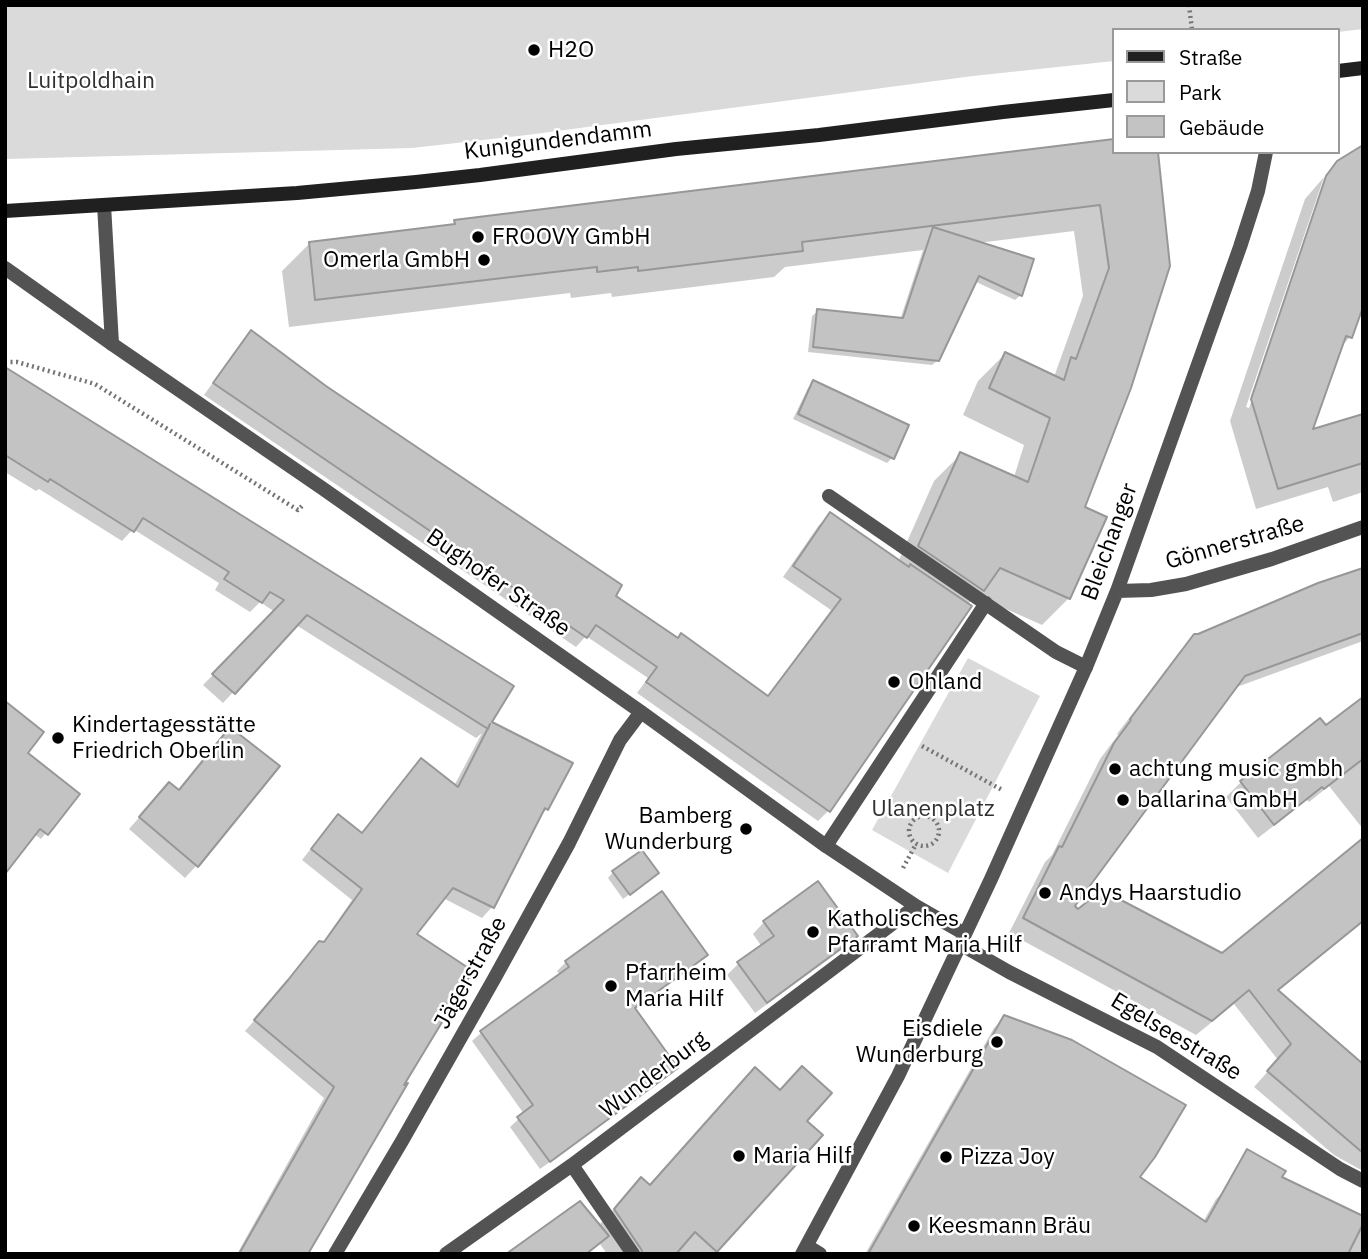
<!DOCTYPE html>
<meta charset="utf-8">
<style>
body{margin:0}
#map{position:relative;width:1368px;height:1259px;overflow:hidden;background:#fff;font-family:"IBM Plex Sans",sans-serif}
canvas{display:block}
.frame{position:absolute;inset:0;border:7px solid #000;pointer-events:none}
.legend{position:absolute;left:1112px;top:28px;width:228px;height:126px;box-sizing:border-box;background:#fff;border:2px solid #999;margin:0;padding:9px 12px;list-style:none;font-size:21px;color:#000}
.legend li{display:flex;align-items:center;gap:14px;height:35px}
.legend b{width:35px;border:2px solid #999}
</style>
<div id="map">
<canvas width="1368" height="1259"></canvas>
<div class="frame"></div>
<ul class="legend">
<li><b style="height:9px;background:#202020"></b>Straße</li>
<li><b style="height:19px;background:#dadada"></b>Park</li>
<li><b style="height:19px;background:#c3c3c3"></b>Gebäude</li>
</ul>
</div>
<script>
const context = document.querySelector('canvas').getContext('2d');
context.lineJoin = 'round';
function fill(path, color) { context.fillStyle = color; context.fill(path, 'evenodd'); }
const poly = rows => new Path2D(rows.map(r => 'M' + r).join(''));
function stroke(path, color, width, dash) { context.strokeStyle = color; context.lineWidth = width; context.lineCap = dash ? 'butt' : 'round'; context.setLineDash(dash || []); context.stroke(path); }
function drawText(font, color, halo, rows, align = 'center') {
  context.font = font + ' "IBM Plex Sans",sans-serif'; context.lineWidth = 5; context.setLineDash([]); context.textBaseline = 'middle'; context.strokeStyle = halo; context.fillStyle = color; for (const [text, x, y, turn = 0] of rows) {
    context.save(); context.translate(x, y); context.rotate((+turn || 0) * Math.PI / 180); context.textAlign = isNaN(turn) ? turn : align; if (halo) context.strokeText(text, 0, 0); context.fillText(text, 0, 0); context.restore();
  }
}
fill(poly([
 [5,5,1363,5,1363,29,1338,32,1338,30,1114,30,1114,61,973,76,527,135,412,148,5,159],
 [968,658,1040,696,948,873,872,830]
]), '#dadada');
fill(poly([
 [1114,141,1114,152,1156,152,1083,508,1069,598,1042,625,977,596,967,605,828,811,818,821,637,693,648,678,586,636,576,647,204,395,241,343,252,332,613,596,767,697,831,610,783,577,819,525,830,515,898,562,934,481,961,454,1014,477,1024,445,963,415,978,381,1005,354,1054,377,1083,296,1074,231,978,243,1021,295,1015,300,974,281,938,360,932,365,808,352,812,316,818,311,900,320,923,250,785,267,774,277,612,297,611,293,571,298,570,293,289,327,282,271,309,244,450,227,455,222],
 [1339,162,1350,337,1340,348,1310,432,1363,416,1363,492,1333,502,1328,487,1256,509,1230,421,1305,199,1324,177,1246,407,1249,408,1328,175,1325,175],
 [5,376,489,723,547,809,538,818,492,907,482,918,443,898,415,934,398,1092,306,1254,237,1254,324,1098,245,1031,322,944,352,900,302,860,328,827,361,834,411,771,454,786,482,733,476,738,296,625,223,703,203,685,275,612,260,602,250,612,215,590,219,583,133,529,122,541,39,489,36,491,5,472],
 [814,382,892,458,887,463,793,419,808,388],
 [1363,570,1363,641,1234,688,1073,906,1078,911,1222,955,1363,840,1363,922,1277,992,1363,1066,1363,1171,1334,1155,1254,1087,1278,1060,1234,1004,1196,1035,1009,933,1045,862,1052,855,1100,759,1118,735,1117,734,1180,651,1195,636],
 [1363,699,1363,829,1329,786,1309,802,1307,800,1258,838,1226,797,1241,782,1320,720,1326,728],
 [230,729,277,767,196,866,185,878,129,829,158,796,177,792,218,741],
 [26,754,77,794,41,839,34,834],
 [613,872,652,878,623,899,608,878],
 [662,893,706,955,697,963,633,1009,676,1068,667,1077,540,1169,510,1127,524,1114,472,1041,481,1033,560,975,557,971,566,962],
 [764,922,855,936,844,948,755,1013,727,975,739,963,762,947,753,934],
 [1005,1017,1138,1178,1203,1222,1216,1199,1227,1188,1363,1225,1363,1254,865,1254,994,1028],
 [802,1068,805,1121,820,1135,714,1254,607,1254,600,1244,588,1254,509,1254,598,1226,641,1180,648,1186,732,1092,755,1070,779,1091]
]), '#0003');
const building = poly([
 [1114,139,1114,152,1158,152,1170,266,1131,388,1085,507,1107,517,1070,599,1000,568,984,591,918,546,960,452,1028,482,1050,418,989,388,1005,352,1064,380,1071,357,1076,359,1109,268,1100,205,802,242,803,251,638,271,638,267,597,272,597,267,315,300,309,242,455,224,454,220,1114,139],
 [1363,145,1363,307,1352,338,1346,336,1313,429,1363,414,1363,463,1278,489,1251,399,1326,176,1337,161,1363,145],
 [933,227,1034,259,1022,296,979,276,939,361,813,347,817,309,903,318,933,227],
 [251,330,326,386,622,585,616,596,678,638,681,633,768,696,841,599,793,566,830,512,909,567,910,564,972,606,830,812,646,682,657,667,596,625,587,638,213,383,251,330],
 [5,367,514,686,492,722,573,763,548,810,545,808,494,908,453,888,417,934,473,971,404,1085,408,1083,308,1254,239,1254,334,1087,254,1020,288,980,319,941,324,942,362,889,311,849,338,814,362,833,421,758,458,787,490,724,488,729,307,615,235,694,212,674,284,600,270,592,262,603,224,579,229,572,143,518,134,532,50,479,48,482,5,455,5,367],
 [813,380,909,425,894,459,798,414,813,380],
 [1363,568,1363,633,1245,676,1075,906,1078,909,1102,890,1222,953,1363,838,1363,921,1278,990,1363,1064,1363,1153,1267,1071,1291,1044,1249,990,1212,1021,1023,918,1059,846,1062,847,1114,743,1131,720,1130,719,1194,634,1198,634,1318,583,1363,568],
 [1363,697,1363,759,1324,789,1322,787,1274,825,1240,781,1320,718,1326,725,1363,697],
 [5,701,44,732,28,753,80,794,48,835,40,829,5,874,5,701],
 [230,727,280,766,198,867,139,817,169,782,179,790,230,727],
 [642,850,659,873,630,895,612,871,642,850],
 [818,881,858,936,767,1003,737,962,774,936,763,921,818,881],
 [662,891,708,955,635,1008,678,1068,550,1162,517,1117,533,1105,480,1031,569,967,565,961,662,891],
 [1004,1015,1072,1040,1186,1105,1155,1157,1140,1177,1206,1222,1247,1149,1286,1171,1282,1177,1363,1216,1363,1224,1348,1254,868,1254,1004,1015],
 [802,1066,832,1093,807,1121,823,1135,717,1252,695,1232,676,1254,643,1254,641,1249,614,1209,641,1177,650,1185,755,1067,780,1090,802,1066],
 [580,1201,609,1236,586,1254,506,1254,580,1201]
]);
fill(building, '#c3c3c3');
stroke(building, '#979797', 2);
stroke(poly([
 [1189,5,1192,30],
 [5,362,17,362,95,384,298,510,303,505],
 [922,746,1004,791],
 '909 831a15 15 0 1 1 30 0a15 15 0 1 1-30 0Z',
 [903,868,916,844]
]), '#757575', 4.5, [2, 3.5]);
stroke(poly([
 [104,205,112,344],
 [829,496,1056,652,1086,667],
 [826,846,986,603],
 [807,1246,820,1254]
]), '#535353', 14);
stroke(poly([
 [5,268,112,344,322,488,641,712,826,846,916,906,965,934],
 [1117,591,1151,590,1186,584,1272,559,1363,527],
 [960,944,1009,972,1157,1047,1340,1169,1363,1181],
 [572,1165,633,1254],
 [335,1254,402,1141,494,979,569,843,620,740,641,712],
 [446,1254,572,1165,916,906],
 [802,1254,898,1076,991,879,1086,667,1117,591,1240,247,1258,191,1266,152]
]), '#535353', 14);
stroke(poly([
 [1338,71,1363,68],
 [5,211,297,193,416,182,480,175,676,149,819,135,1003,112,1114,100]
]), '#202020', 14);
for (const [x, y, r, color] of [
 [534,50,7,"#000"],
 [478,237,7,"#000"],
 [484,260,7,"#000"],
 [894,682,7,"#000"],
 [58,738,7,"#000"],
 [1115,769,7,"#000"],
 [1123,800,7,"#000"],
 [746,829,7,"#000"],
 [1045,893,7,"#000"],
 [813,932,7,"#000"],
 [611,986,7,"#000"],
 [997,1042,7,"#000"],
 [739,1156,7,"#000"],
 [946,1157,7,"#000"],
 [914,1226,7,"#000"]
]) { const dot = new Path2D(); dot.arc(x, y, r, 0, 2 * Math.PI); context.fillStyle = color; context.fill(dot); stroke(dot, '#fff', 2.5); }
drawText('23px', '#000', '#fff', [
 ["H2O",548,50],
 ["FROOVY GmbH",492,237],
 ["Omerla GmbH",470,260,"right"],
 ["Ohland",908,682],
 ["Kindertagesstätte",72,725],
 ["Friedrich Oberlin",72,751],
 ["achtung music gmbh",1129,769],
 ["ballarina GmbH",1137,800],
 ["Bamberg",732,816,"right"],
 ["Wunderburg",732,842,"right"],
 ["Andys Haarstudio",1059,893],
 ["Katholisches",827,919],
 ["Pfarramt Maria Hilf",827,945],
 ["Pfarrheim",625,973],
 ["Maria Hilf",625,999],
 ["Eisdiele",983,1029,"right"],
 ["Wunderburg",983,1055,"right"],
 ["Maria Hilf",753,1156],
 ["Pizza Joy",960,1157],
 ["Keesmann Bräu",928,1226]
], 'left');
drawText('23px', '#313131', '#fff', [
 ["Luitpoldhain",91,81],
 ["Ulanenplatz",933,809]
]);
drawText('23px', '#000', '#fff', [
 ["Kunigundendamm",558,141,-7],
 ["Bleichanger",1110,542,-70],
 ["Gönnerstraße",1235,543,-16],
 ["Bughofer Straße",498,583,35],
 ["Jägerstraße",471,973,-61],
 ["Egelseestraße",1176,1037,31],
 ["Wunderburg",654,1075,-37]
]);
</script>
